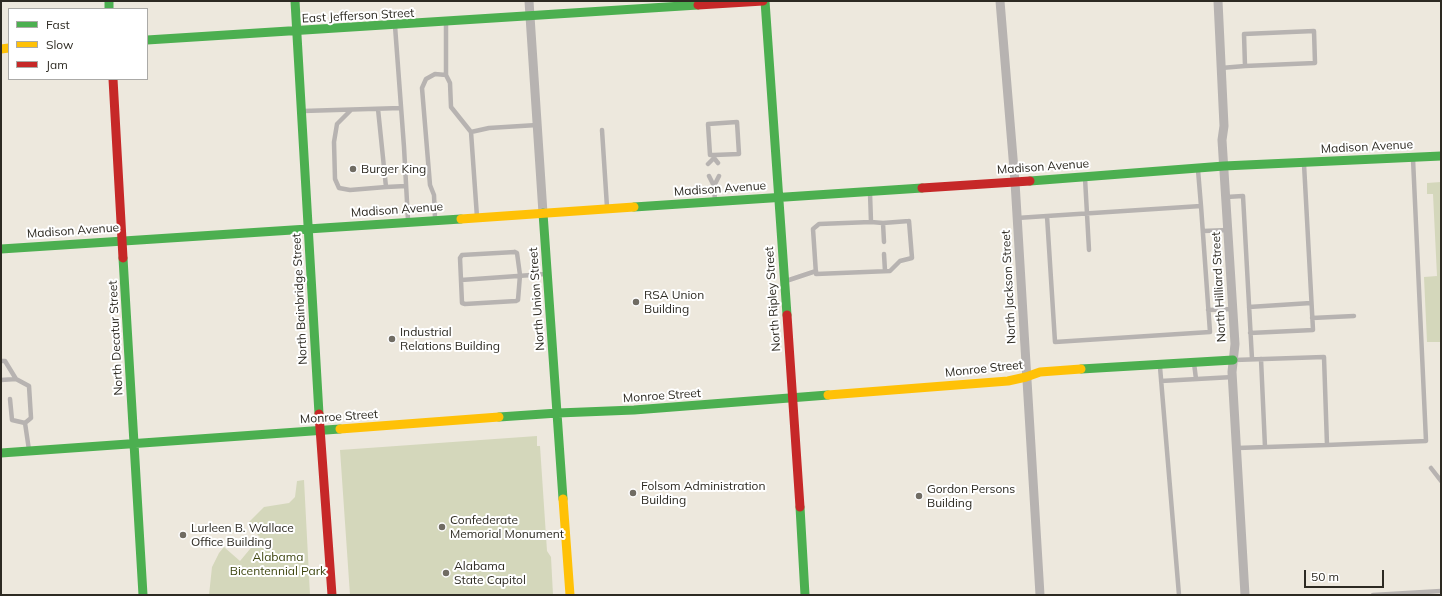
<!DOCTYPE html>
<style>
body{margin:0}
#map{position:relative;width:1442px;height:596px;overflow:hidden;background:#ede8dd;font-family:Mulish,sans-serif}
canvas{display:block}
.frame{position:absolute;inset:0;border:2px solid #2d2a22;pointer-events:none}
.legend{position:absolute;left:8px;top:8px;width:140px;height:72px;box-sizing:border-box;background:#fff;border:1px solid #abaaa7;margin:0;padding:5px 7px;list-style:none;font-size:12px;color:#2d2a22}
.legend li{display:flex;align-items:center;gap:8px;height:20px}
.legend b{width:20px;border:1px solid #abaaa7}
.scale{position:absolute;left:1304px;top:570px;width:80px;height:18px;box-sizing:border-box;border:2px solid #2d2a22;border-top:0;padding-left:5px;font-size:12px;line-height:14px;white-space:nowrap;color:#2d2a22;-webkit-text-stroke:3px #fff;paint-order:stroke}
</style>
<div id="map">
<canvas width="1442" height="596"></canvas>
<div class="frame"></div>
<ul class="legend">
<li><b style="height:5px;background:#4caf50"></b>Fast</li>
<li><b style="height:5px;background:#ffc107"></b>Slow</li>
<li><b style="height:5px;background:#c62828"></b>Jam</li>
</ul>
<div class="scale">50 m</div>
</div>
<script>
const context = document.querySelector('canvas').getContext('2d');
context.lineJoin = 'round';
function fill(path, color) { context.fillStyle = color; context.fill(path, 'evenodd'); }
const poly = rows => new Path2D(rows.map(r => 'M' + r).join(''));
function stroke(path, color, width, dash) { context.strokeStyle = color; context.lineWidth = width; context.lineCap = dash ? 'butt' : 'round'; context.setLineDash(dash || []); context.stroke(path); }
function drawText(font, color, halo, rows, align = 'center') {
  context.font = font + ' Mulish,sans-serif'; context.lineWidth = 4; context.setLineDash([]); context.textBaseline = 'middle'; context.strokeStyle = halo; context.fillStyle = color; for (const [text, x, y, turn = 0] of rows) {
    context.save(); context.translate(x, y); context.rotate((+turn || 0) * Math.PI / 180); context.textAlign = isNaN(turn) ? turn : align; if (halo) context.strokeText(text, 0, 0); context.fillText(text, 0, 0); context.restore();
  }
}
fill(poly([
 [1441,182,1441,342,1427,342,1424,277,1437,276,1433,194,1427,194,1427,183],
 [537,436,537,446,540,446,547,551,551,557,553,595,350,595,340,450],
 [304,480,310,595,209,595,212,567,219,553,224,547,240,561,260,537,247,524,264,507,289,503,295,497,297,481]
]), '#d4d7bb');
stroke(poly([
 [446,24,446,75],
 [395,26,404,147,408,220],
 [1221,68,1245,66,1244,34,1314,31,1315,63,1245,66],
 [378,109,386,187,406,186],
 [351,110,337,124,334,142,335,179,339,188,350,190,386,187],
 [303,111,401,108],
 [602,130,607,207],
 [471,132,489,128,537,125],
 [714,158,718,163],
 [708,164,714,158,714,155,739,154,737,122,708,124,710,155,714,155],
 [1198,170,1201,206,1210,332,1055,342,1047,216,1201,206],
 [709,176,714,186,715,201],
 [1085,178,1089,250],
 [714,186,719,176],
 [870,193,871,222],
 [1226,197,1243,196,1252,359],
 [435,218,434,195,430,185,422,88,426,79,435,74,446,75,450,83,451,107,471,132,477,217],
 [1017,218,1047,216],
 [909,221,912,258,900,261,890,271,816,274,813,229,819,224,871,222,883,223,909,221],
 [883,223,884,242],
 [1203,231,1228,230],
 [515,252,517,253,520,275,518,300,516,301,465,304,462,303,460,258,462,255,515,252],
 [884,254,885,271],
 [461,280,546,274],
 [786,281,816,271],
 [1249,307,1311,303],
 [1208,310,1233,309],
 [1312,318,1354,316],
 [1250,333,1313,330,1304,164],
 [1261,359,1265,447],
 [1234,360,1324,357,1327,445,1237,448],
 [1,361,5,361,16,379],
 [1194,363,1196,379],
 [1160,367,1179,595],
 [1,380,16,379,29,386,31,418,25,423],
 [1161,381,1233,377],
 [10,399,12,420,25,423],
 [25,423,29,450],
 [1327,445,1426,441,1413,159],
 [1431,468,1441,481],
 [1373,595,1441,591]
]), '#b7b3b1', 4.5);
stroke(poly([
 [529,1,543,213],
 [1000,1,1015,182,1040,595],
 [1218,1,1224,126,1222,140,1235,344,1232,372,1245,595]
]), '#b7b3b1', 9);
stroke(poly([
 [109,1,109,9],
 [295,1,319,414],
 [765,1,787,315],
 [147,40,698,5],
 [1030,181,1224,166,1441,156],
 [634,207,922,188],
 [543,213,563,499],
 [1,249,461,219],
 [123,258,143,595],
 [1081,369,1233,360],
 [499,417,558,413,634,410,828,395],
 [1,453,340,429],
 [800,507,805,595]
]), '#4caf50', 9);
stroke(poly([
 [1,49,9,48],
 [461,219,634,207],
 [828,395,1008,381,1026,377,1040,372,1081,369],
 [340,429,499,417],
 [563,499,570,595]
]), '#ffc107', 9);
stroke(poly([
 [698,5,763,1],
 [113,79,123,258],
 [922,188,1030,181],
 [787,315,800,507],
 [319,414,332,595]
]), '#c62828', 9);
for (const [x, y, r, color] of [
 [353,169,4,"#706c63"],
 [636,302,4,"#706c63"],
 [392,339,4,"#706c63"],
 [633,493,4,"#706c63"],
 [919,496,4,"#706c63"],
 [442,527,4,"#706c63"],
 [183,535,4,"#706c63"],
 [446,573,4,"#706c63"]
]) { const dot = new Path2D(); dot.arc(x, y, r, 0, 2 * Math.PI); context.fillStyle = color; context.fill(dot); stroke(dot, '#fff', 1.5); }
drawText('12px', '#2d2a22', '#fff', [
 ["East Jefferson Street",358,16,-3],
 ["Madison Avenue",1367,147,-3],
 ["Madison Avenue",1043,167,-4],
 ["Madison Avenue",720,189,-4],
 ["Madison Avenue",397,210,-4],
 ["Madison Avenue",73,231,-4],
 ["North Jackson Street",1009,287,-93],
 ["North Hilliard Street",1219,287,-93],
 ["North Bainbridge Street",300,299,-93],
 ["North Union Street",537,299,-94],
 ["North Ripley Street",773,299,-94],
 ["North Decatur Street",116,338,-93],
 ["Monroe Street",984,369,-6],
 ["Monroe Street",662,396,-4],
 ["Monroe Street",339,417,-4]
]);
drawText('12px', '#2d2a22', '#fff', [
 ["Burger King",361,169],
 ["RSA Union",644,295],
 ["Building",644,309],
 ["Industrial",400,332],
 ["Relations Building",400,346],
 ["Folsom Administration",641,486],
 ["Building",641,500],
 ["Gordon Persons",927,489],
 ["Building",927,503],
 ["Confederate",450,520],
 ["Memorial Monument",450,534],
 ["Lurleen B. Wallace",191,528],
 ["Office Building",191,542],
 ["Alabama",454,566],
 ["State Capitol",454,580]
], 'left');
drawText('12px', '#3d450f', '#fff', [
 ["Alabama",278,557],
 ["Bicentennial Park",278,571]
]);
</script>
